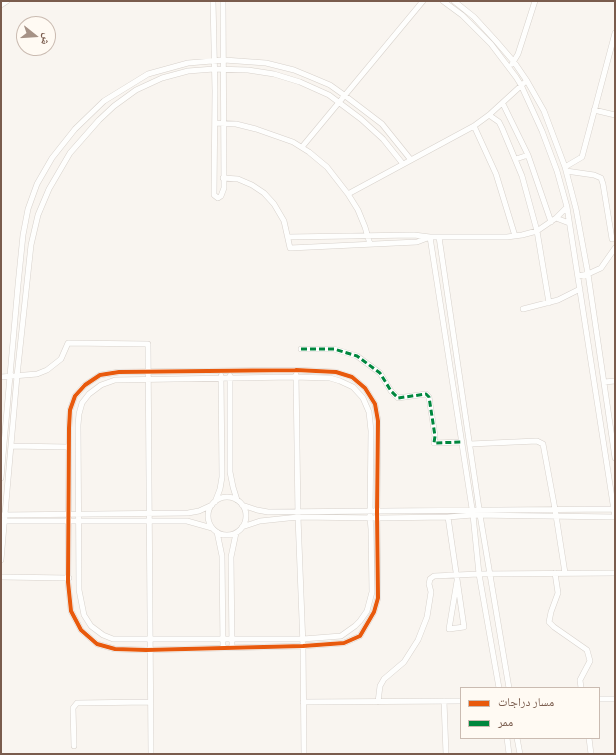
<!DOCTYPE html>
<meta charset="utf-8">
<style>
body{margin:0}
#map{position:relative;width:616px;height:755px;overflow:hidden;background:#f9f5f0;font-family:"Exo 2","Noto Naskh Arabic",sans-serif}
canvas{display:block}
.frame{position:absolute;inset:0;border:2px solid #7a5c4d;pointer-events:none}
.legend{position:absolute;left:460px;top:687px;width:140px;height:52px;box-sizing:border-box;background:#fffaf3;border:1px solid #cabbb1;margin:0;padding:5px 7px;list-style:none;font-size:12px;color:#7a5c4d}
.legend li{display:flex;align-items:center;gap:8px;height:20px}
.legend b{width:20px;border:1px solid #cabbb1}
.north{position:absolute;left:16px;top:16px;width:40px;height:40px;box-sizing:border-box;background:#fffaf3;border:1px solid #cabbb1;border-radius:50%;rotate:107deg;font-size:11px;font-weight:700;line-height:16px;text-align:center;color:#7a5c4d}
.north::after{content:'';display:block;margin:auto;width:14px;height:18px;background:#a69286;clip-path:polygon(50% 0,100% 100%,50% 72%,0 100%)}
</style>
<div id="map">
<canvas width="616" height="755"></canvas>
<div class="frame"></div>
<ul class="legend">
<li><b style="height:5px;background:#e8590c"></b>مسار دراجات</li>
<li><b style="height:5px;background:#00873e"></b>ممر</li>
</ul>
<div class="north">ش</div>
</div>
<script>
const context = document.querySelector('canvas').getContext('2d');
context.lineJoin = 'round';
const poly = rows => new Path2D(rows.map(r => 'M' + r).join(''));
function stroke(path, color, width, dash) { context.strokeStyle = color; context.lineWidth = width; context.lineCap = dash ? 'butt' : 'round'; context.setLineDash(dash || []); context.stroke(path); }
const minor = poly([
 [213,1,215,91,214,195,218,198,221,196,224,188,223,1],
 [443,1,462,15,491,44,516,77,521,85,542,131,557,171,567,207,615,517],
 [454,1,474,17,496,41,514,62,527,81,544,111,565,167,576,209,588,274,615,458],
 [1,5,7,1],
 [512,64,518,54,535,1],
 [503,104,528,155,551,222],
 [594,110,615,115],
 [489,115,499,122,502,128,522,176,537,231,549,303],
 [215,123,236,124,256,129,293,142,309,152,327,167,348,194,358,210,365,227,370,244],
 [474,126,496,174,515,236],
 [302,147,423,1],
 [516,159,528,155],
 [565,167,582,157,615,33],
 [566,171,594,175,601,178,603,184,612,239],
 [223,178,238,179,252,185,264,193,274,204,284,221,290,248,417,242,430,237,414,235,288,237],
 [348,194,474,126,489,115,524,83],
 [567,207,556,218,569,223],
 [439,237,480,515,509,688],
 [578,276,588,274,601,268,615,248],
 [523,309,558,300,580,289],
 [301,349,334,349,357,356,380,373,391,391,398,398,426,394,429,397,435,436,434,443,462,442],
 [296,370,336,372,352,377,365,388,375,404,378,421,377,512,378,598,374,612,360,636,344,643,303,646,146,650,115,649,97,644,81,630,71,611,68,582,69,428,70,410,75,396,85,385,100,375,119,372,296,370],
 [296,375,298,517,303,646,304,754],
 [230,376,230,472,233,487,237,500],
 [1,377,37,374,47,370,61,359,68,343,148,344,151,754],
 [293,377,330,378,340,381,353,387,363,398,369,412,371,431,370,518,371,529,372,592,367,611,360,621,355,626,341,636,303,639,113,639,103,635,91,626,84,615,79,590,78,425,79,414,82,403,89,394,101,385,115,380,293,377],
 [604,382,615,381],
 [470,444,537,441,543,444,555,509,565,573],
 [11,446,68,447],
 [1,478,18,285,23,235,28,209,37,184,52,158,75,129,104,101,148,74,188,63,224,60,266,63,294,70,311,77,330,85,344,95,382,124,411,160],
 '208 516a19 19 0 1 1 38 0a19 19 0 1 1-38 0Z',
 [215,502,220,489,222,477,221,376],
 [242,505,257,510,268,512,615,509],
 [1,515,188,513,199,511,212,505],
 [448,517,464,627,449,629,457,581],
 [1,521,187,521,212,528],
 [242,527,260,521,298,517,377,518,448,517,473,515,615,517],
 [217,532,222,556,223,648],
 [1,560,17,376,31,245,38,215,49,189,70,153,99,120,114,106,136,90,162,78,188,71,214,69,248,70,274,74,300,82,329,95,361,119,383,139,403,164],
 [555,573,558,593,551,612,549,622,554,627,587,650,590,661,580,680,581,688],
 [1,577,69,578],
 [232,648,231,557,236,533],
 [499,688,479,574,473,515,430,237,507,237,522,235,537,231,556,218],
 [599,699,615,699],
 [444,701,446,754],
 [303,702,461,701],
 [378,702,380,686,384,679,404,662,418,640,427,617,431,592,429,584,430,579,434,576,479,574,615,573],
 [507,738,509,754],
 [517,738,520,754],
 [589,738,591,754],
 [74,746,73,708,77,703,150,702]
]);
stroke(minor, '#d7d1cb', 6);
stroke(minor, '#fefefd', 5);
stroke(poly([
 [301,349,334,349,357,356,380,373,391,391,398,398,426,394,429,397,435,436,434,443,462,442]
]), '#00873e', 3, [6, 3]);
stroke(poly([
 [296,370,336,372,352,377,365,388,375,404,378,421,377,512,378,598,374,612,360,636,344,643,303,646,146,650,115,649,97,644,81,630,71,611,68,582,69,428,70,410,75,396,85,385,100,375,119,372,296,370]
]), '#e8590c', 4);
</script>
